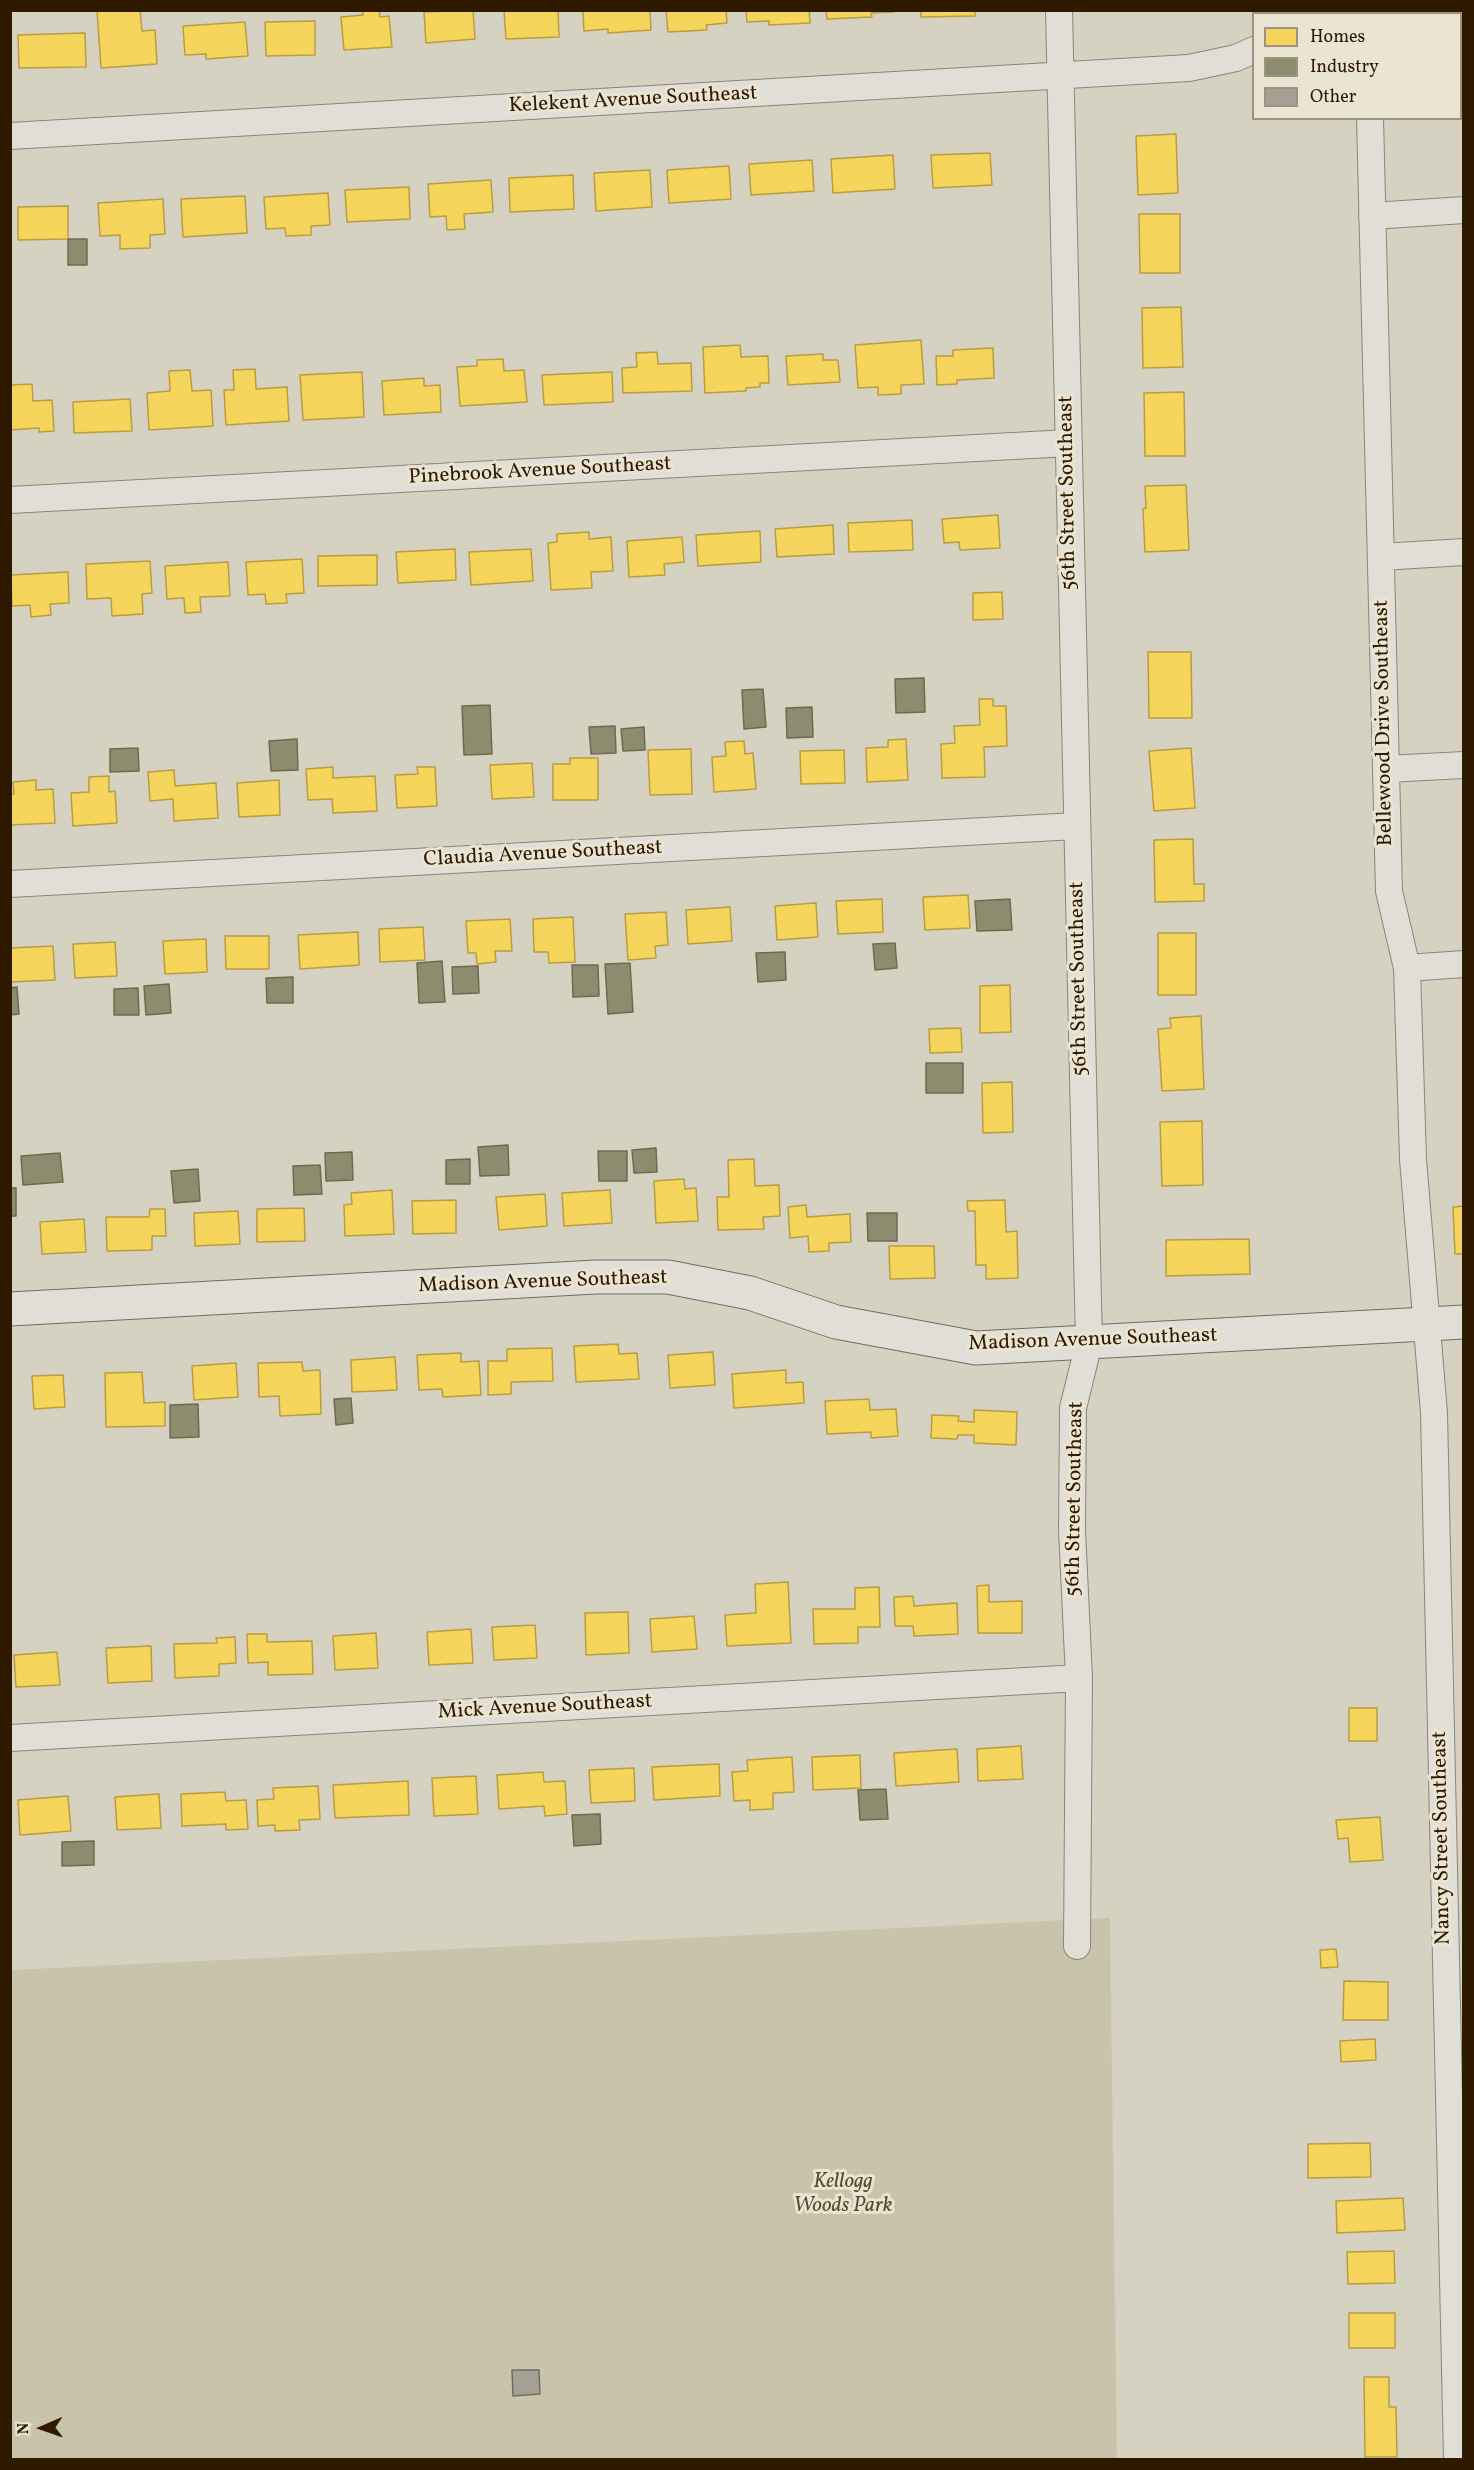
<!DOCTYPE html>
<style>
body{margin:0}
#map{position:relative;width:1474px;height:2470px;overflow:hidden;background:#d6d2c2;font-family:Vollkorn,serif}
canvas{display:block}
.frame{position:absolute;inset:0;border:12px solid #2f1a00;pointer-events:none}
.legend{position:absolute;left:1252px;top:12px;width:210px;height:108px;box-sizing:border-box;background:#eae4d2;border:2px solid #9f937e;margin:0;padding:8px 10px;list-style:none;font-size:18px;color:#2f1a00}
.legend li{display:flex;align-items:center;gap:12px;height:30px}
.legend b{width:30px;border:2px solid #9f937e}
.north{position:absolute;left:12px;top:2398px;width:60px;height:60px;-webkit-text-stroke:4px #eae4d2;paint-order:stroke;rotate:268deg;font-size:16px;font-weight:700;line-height:24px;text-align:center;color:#2f1a00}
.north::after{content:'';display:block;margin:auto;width:21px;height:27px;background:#2f1a00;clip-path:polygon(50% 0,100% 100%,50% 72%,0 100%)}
</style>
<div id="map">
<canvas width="1474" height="2470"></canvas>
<div class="frame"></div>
<ul class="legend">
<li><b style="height:16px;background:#f6d55c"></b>Homes</li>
<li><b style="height:16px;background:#8c8c6e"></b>Industry</li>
<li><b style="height:16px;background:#a5a094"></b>Other</li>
</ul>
<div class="north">N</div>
</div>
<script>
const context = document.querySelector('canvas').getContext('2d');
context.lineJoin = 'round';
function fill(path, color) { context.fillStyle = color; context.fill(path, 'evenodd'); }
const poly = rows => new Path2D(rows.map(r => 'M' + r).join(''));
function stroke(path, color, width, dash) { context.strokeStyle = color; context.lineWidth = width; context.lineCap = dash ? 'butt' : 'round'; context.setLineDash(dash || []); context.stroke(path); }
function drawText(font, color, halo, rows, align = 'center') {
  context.font = font + ' Vollkorn,serif'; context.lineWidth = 6; context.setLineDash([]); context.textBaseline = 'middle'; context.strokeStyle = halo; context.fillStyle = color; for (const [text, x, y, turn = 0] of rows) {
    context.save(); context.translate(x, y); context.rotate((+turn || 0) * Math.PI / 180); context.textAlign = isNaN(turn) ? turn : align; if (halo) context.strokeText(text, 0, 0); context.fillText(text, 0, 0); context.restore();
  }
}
fill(poly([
 [1110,1918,1117,2459,11,2459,10,1970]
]), '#cac3ac');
const homes = poly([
 [97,10,140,10,142,31,155,30,157,64,101,68,97,10],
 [362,10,379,10,380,17,389,16,392,47,344,50,341,17,363,15,362,10],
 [473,10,475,39,426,43,424,12,473,10],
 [504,10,558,10,559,37,506,39,504,10],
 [583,10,650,10,651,30,608,33,608,29,584,31,583,10],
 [666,10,726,10,727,23,706,25,707,30,668,32,666,10],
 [746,10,809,10,810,23,769,25,769,21,747,22,746,10],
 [826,10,894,10,894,12,871,13,872,17,827,19,826,10],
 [921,10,975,10,975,16,921,17,921,10],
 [315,21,315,55,266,56,265,22,315,21],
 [245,22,248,56,206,59,206,54,185,55,183,26,245,22],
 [85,33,86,67,19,68,18,35,85,33],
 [1176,134,1178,193,1138,195,1136,136,1176,134],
 [990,153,992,185,933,188,931,155,990,153],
 [893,155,895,189,833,193,831,159,893,155],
 [812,160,814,191,751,195,749,164,812,160],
 [729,166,731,199,669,203,667,170,729,166],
 [650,170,652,207,596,211,594,173,650,170],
 [573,175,574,209,510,212,509,178,573,175],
 [491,180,493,212,464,214,465,229,447,230,446,216,430,217,428,184,491,180],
 [409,187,410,219,347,222,345,190,409,187],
 [328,193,330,225,311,226,311,235,286,236,285,228,266,229,264,197,328,193],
 [245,196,247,233,183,237,181,199,245,196],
 [163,199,165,234,150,235,150,248,120,249,120,235,100,236,98,203,163,199],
 [68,206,68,239,18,240,18,207,68,206],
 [1139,214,1180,214,1180,273,1140,273,1139,214],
 [1181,307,1183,367,1143,368,1142,308,1181,307],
 [921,340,924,384,901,385,901,394,878,395,878,387,858,388,855,345,921,340],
 [740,345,741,357,768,356,769,383,760,383,760,387,746,388,746,391,705,393,703,347,740,345],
 [993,348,994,378,957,380,957,384,937,385,936,356,953,356,953,350,993,348],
 [657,352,658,364,691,363,692,391,623,393,622,368,637,367,636,353,657,352],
 [823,354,823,360,838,360,840,382,788,385,786,356,823,354],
 [503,359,504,371,524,370,527,402,460,406,457,367,477,366,477,360,503,359],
 [255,369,256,389,287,387,289,421,226,425,224,390,234,390,233,370,255,369],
 [190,370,192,391,211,390,213,426,149,430,147,393,170,391,169,371,190,370],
 [362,372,364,417,303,420,300,375,362,372],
 [612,372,613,402,544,405,542,375,612,372],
 [424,378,424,386,440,385,441,412,384,415,382,381,424,378],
 [32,384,33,401,52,400,54,431,39,432,39,428,10,430,10,385,32,384],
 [1184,392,1185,456,1145,456,1144,393,1184,392],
 [130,399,132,431,74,433,73,402,130,399],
 [1186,485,1189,550,1145,552,1143,509,1146,508,1145,486,1186,485],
 [998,515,1000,548,960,550,959,542,944,543,942,519,998,515],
 [912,520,913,550,849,552,848,523,912,520],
 [833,525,834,554,777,557,775,529,833,525],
 [760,531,761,562,698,566,696,535,760,531],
 [589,532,589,539,611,537,613,571,591,572,592,588,551,590,548,543,557,542,557,534,589,532],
 [682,537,684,562,664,564,665,575,629,577,627,541,682,537],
 [455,549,456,580,398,583,396,552,455,549],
 [531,549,533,581,471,585,469,552,531,549],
 [377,555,377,585,318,586,318,556,377,555],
 [302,559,304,593,286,594,287,603,266,604,265,594,248,595,246,562,302,559],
 [150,561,152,593,142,594,143,614,112,616,111,598,87,599,86,564,150,561],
 [228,562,230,596,200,597,201,612,185,613,184,598,167,599,165,566,228,562],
 [68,572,69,603,50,604,51,615,31,617,30,605,12,606,11,575,68,572],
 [1002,592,1003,619,973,620,973,593,1002,592],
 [1148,652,1191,652,1192,718,1149,718,1148,652],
 [979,699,993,699,993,706,1006,706,1007,746,984,747,985,777,942,778,941,744,955,743,954,726,980,725,979,699],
 [906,739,908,780,867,782,866,748,888,747,888,740,906,739],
 [744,741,745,754,753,753,756,789,714,792,712,757,726,756,725,742,744,741],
 [1191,748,1195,808,1154,811,1149,751,1191,748],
 [691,749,692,794,650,795,648,750,691,749],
 [844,750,845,783,801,784,800,751,844,750],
 [570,758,598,758,598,800,553,800,553,764,570,764,570,758],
 [532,763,534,797,492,799,490,765,532,763],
 [333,767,333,778,375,776,377,811,333,813,332,799,308,800,306,769,333,767],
 [417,767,435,767,437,806,397,808,395,775,418,774,417,767],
 [174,770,175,786,216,783,218,818,174,821,173,799,150,801,148,772,174,770],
 [109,776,109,792,115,791,117,823,73,826,71,793,89,792,89,777,109,776],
 [36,780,36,790,53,789,55,823,11,825,10,794,14,794,13,782,36,780],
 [279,780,280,815,239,817,237,783,279,780],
 [1193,839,1194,884,1204,884,1204,901,1155,902,1154,840,1193,839],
 [968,895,970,928,925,930,923,897,968,895],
 [882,899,883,932,838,934,836,901,882,899],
 [816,903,818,937,777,940,775,906,816,903],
 [730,907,732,941,688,944,686,910,730,907],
 [666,912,668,945,655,946,656,958,628,960,625,914,666,912],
 [573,917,575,962,549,963,548,952,534,952,533,919,573,917],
 [510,919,512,951,495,951,496,962,477,964,476,953,468,953,466,921,510,919],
 [423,927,425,960,380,962,379,929,423,927],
 [358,932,359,965,300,969,298,935,358,932],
 [1158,933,1196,933,1196,995,1158,995,1158,933],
 [225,936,269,936,269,969,226,969,225,936],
 [206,939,207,972,165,974,163,941,206,939],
 [115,942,117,976,75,978,73,944,115,942],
 [53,946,55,980,10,982,10,948,53,946],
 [1010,985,1011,1032,980,1033,980,986,1010,985],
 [1201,1016,1204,1089,1162,1091,1158,1029,1171,1028,1170,1018,1201,1016],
 [961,1028,962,1052,930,1053,929,1029,961,1028],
 [1012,1082,1013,1132,983,1133,982,1083,1012,1082],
 [1202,1121,1203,1185,1162,1186,1160,1122,1202,1121],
 [754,1159,755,1186,779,1185,780,1216,763,1217,764,1229,718,1230,717,1197,729,1197,728,1160,754,1159],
 [684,1179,685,1189,696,1188,698,1221,656,1223,654,1181,684,1179],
 [392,1190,394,1234,345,1236,344,1205,352,1204,351,1193,392,1190],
 [610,1190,612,1223,564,1226,562,1193,610,1190],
 [545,1194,547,1226,499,1230,496,1197,545,1194],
 [456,1200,456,1233,413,1234,412,1201,456,1200],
 [1005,1200,1006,1232,1017,1231,1018,1278,986,1279,986,1265,976,1265,975,1211,968,1211,967,1201,1005,1200],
 [806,1205,807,1217,850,1214,851,1242,829,1243,829,1251,809,1252,808,1236,790,1238,788,1207,806,1205],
 [1464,1206,1464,1254,1455,1254,1453,1207,1464,1206],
 [304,1208,305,1241,257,1242,257,1209,304,1208],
 [150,1209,165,1209,166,1236,152,1236,152,1250,107,1251,106,1217,149,1217,150,1209],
 [238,1211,240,1244,195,1246,194,1213,238,1211],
 [84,1219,86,1252,42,1254,40,1222,84,1219],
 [1249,1239,1250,1274,1166,1276,1166,1240,1249,1239],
 [889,1246,934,1246,935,1278,890,1279,889,1246],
 [618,1344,619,1354,637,1353,639,1379,576,1382,574,1346,618,1344],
 [552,1348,553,1381,511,1382,511,1394,488,1395,488,1361,507,1361,507,1349,552,1348],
 [713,1352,715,1385,670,1388,668,1355,713,1352],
 [461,1353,461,1362,479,1361,481,1395,443,1397,442,1389,419,1390,417,1355,461,1353],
 [395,1357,397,1390,352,1392,351,1360,395,1357],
 [302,1362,303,1371,320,1370,321,1414,280,1416,279,1396,259,1397,258,1363,302,1362],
 [236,1363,238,1397,194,1400,192,1366,236,1363],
 [786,1370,786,1383,803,1382,804,1403,734,1408,732,1374,786,1370],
 [142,1372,144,1403,165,1402,165,1426,106,1427,105,1373,142,1372],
 [63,1375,65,1407,34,1409,32,1376,63,1375],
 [869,1399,870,1410,896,1409,898,1436,871,1438,871,1432,827,1434,825,1401,869,1399],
 [974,1410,1017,1412,1016,1445,974,1443,974,1435,958,1435,957,1439,931,1438,932,1415,959,1416,958,1421,974,1422,974,1410],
 [788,1582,791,1643,727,1646,725,1615,756,1613,755,1584,788,1582],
 [989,1585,989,1602,1022,1601,1022,1633,978,1633,977,1586,989,1585],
 [879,1587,880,1627,858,1627,858,1643,814,1644,813,1609,855,1609,855,1588,879,1587],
 [913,1596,914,1606,957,1603,958,1634,914,1636,913,1626,895,1626,894,1597,913,1596],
 [628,1612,629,1653,586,1655,585,1613,628,1612],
 [694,1616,697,1649,652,1652,650,1619,694,1616],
 [535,1625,537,1658,494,1660,492,1627,535,1625],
 [471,1629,473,1663,429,1665,427,1632,471,1629],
 [376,1633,378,1668,335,1670,333,1636,376,1633],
 [247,1634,267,1634,267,1642,312,1641,313,1674,268,1675,268,1662,248,1663,247,1634],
 [235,1637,236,1663,219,1664,219,1676,175,1678,174,1644,217,1643,216,1638,235,1637],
 [151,1646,152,1681,108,1683,106,1648,151,1646],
 [57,1652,60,1685,16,1687,14,1655,57,1652],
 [1349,1708,1377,1708,1377,1741,1349,1741,1349,1708],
 [1021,1746,1023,1779,978,1781,977,1749,1021,1746],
 [957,1749,959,1782,896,1786,894,1753,957,1749],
 [860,1755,861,1788,813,1790,812,1757,860,1755],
 [792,1757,794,1792,773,1793,773,1809,750,1810,750,1800,734,1801,732,1772,748,1771,747,1760,792,1757],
 [719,1764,720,1796,654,1800,652,1767,719,1764],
 [634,1768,635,1801,591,1803,589,1770,634,1768],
 [543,1772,544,1782,565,1781,567,1814,545,1816,544,1806,499,1809,497,1775,543,1772],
 [476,1776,478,1814,434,1816,432,1778,476,1776],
 [408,1781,409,1815,335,1818,333,1785,408,1781],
 [318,1786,320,1819,299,1820,300,1830,275,1831,275,1825,258,1826,257,1800,274,1799,273,1788,318,1786],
 [225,1792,226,1801,246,1800,248,1829,226,1830,226,1824,182,1826,181,1794,225,1792],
 [159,1794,161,1828,117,1830,115,1797,159,1794],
 [68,1796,71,1831,20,1835,18,1800,68,1796],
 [1380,1817,1383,1860,1350,1862,1348,1838,1338,1839,1336,1820,1380,1817],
 [1336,1949,1338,1967,1321,1968,1320,1950,1336,1949],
 [1344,1981,1388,1982,1388,2020,1343,2020,1344,1981],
 [1375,2039,1376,2060,1341,2062,1340,2041,1375,2039],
 [1370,2143,1371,2177,1308,2178,1308,2144,1370,2143],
 [1403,2198,1405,2230,1337,2233,1336,2201,1403,2198],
 [1394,2251,1395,2283,1348,2284,1347,2252,1394,2251],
 [1349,2313,1395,2313,1395,2348,1349,2348,1349,2313],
 [1364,2377,1389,2377,1389,2407,1396,2407,1397,2457,1365,2457,1364,2377]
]);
fill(homes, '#f6d55c');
stroke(homes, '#ba9d40', 1.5);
const industry = poly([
 [68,239,87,239,87,265,68,265,68,239],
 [924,678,925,712,896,713,895,679,924,678],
 [763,689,766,727,744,729,742,690,763,689],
 [490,705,492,754,464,755,462,706,490,705],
 [812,707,813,737,787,738,786,708,812,707],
 [615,726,616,753,591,754,589,727,615,726],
 [644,727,645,750,623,751,621,729,644,727],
 [297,739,298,770,271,771,269,741,297,739],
 [138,748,139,771,110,772,110,749,138,748],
 [1010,899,1012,930,977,931,975,901,1010,899],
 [895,943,897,968,875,970,873,944,895,943],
 [785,952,786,980,758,982,756,953,785,952],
 [442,961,445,1002,419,1003,417,963,442,961],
 [630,963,633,1012,608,1014,605,964,630,963],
 [572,965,598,965,599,996,573,997,572,965],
 [478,966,479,993,453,994,452,967,478,966],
 [293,977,293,1003,267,1003,266,978,293,977],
 [169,984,171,1013,146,1015,144,986,169,984],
 [17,987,19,1014,10,1015,10,988,17,987],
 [138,988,139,1015,114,1015,114,989,138,988],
 [926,1063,963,1063,963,1093,926,1093,926,1063],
 [508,1145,509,1175,480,1176,478,1147,508,1145],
 [656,1148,657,1172,634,1173,632,1150,656,1148],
 [598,1151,627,1151,627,1181,599,1181,598,1151],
 [352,1152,353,1180,326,1181,325,1153,352,1152],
 [60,1153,63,1182,23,1185,21,1156,60,1153],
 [470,1159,470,1184,446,1184,446,1160,470,1159],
 [320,1165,322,1194,294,1195,293,1166,320,1165],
 [198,1169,200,1201,174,1203,171,1171,198,1169],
 [10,1188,16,1188,16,1216,10,1216,10,1188],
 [867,1213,897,1213,897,1241,868,1241,867,1213],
 [351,1398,353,1423,336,1425,334,1399,351,1398],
 [198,1404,199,1437,170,1438,170,1405,198,1404],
 [886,1789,888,1819,860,1820,858,1790,886,1789],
 [600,1814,601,1844,574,1846,572,1815,600,1814],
 [94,1841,94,1865,62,1866,62,1842,94,1841]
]);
fill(industry, '#8c8c6e');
stroke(industry, '#706a4d', 1.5);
const building = poly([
 [512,2370,539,2370,540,2394,513,2396,512,2370]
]);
fill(building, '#a5a094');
stroke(building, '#726c60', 1.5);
const street = poly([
 [1059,10,1089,1343,1073,1408,1072,1530,1079,1678,1077,1946],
 [1366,10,1366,14],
 [1331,14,1345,10],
 [1370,118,1389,891,1407,968,1413,1159,1434,1413,1457,2460],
 [10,136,1189,68,1236,58,1254,50],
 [1372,216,1464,210],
 [10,500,1069,443],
 [1381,557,1464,552],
 [1386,769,1464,765],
 [10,884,1076,826],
 [1407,968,1464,964],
 [10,1738,1079,1678]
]);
const secondary = poly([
 [10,1309,596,1277,668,1277,750,1293,836,1322,976,1348,1464,1322]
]);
stroke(street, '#8a8579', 28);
stroke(secondary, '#726c60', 35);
stroke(street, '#e0ded6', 26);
stroke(secondary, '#e0ded6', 33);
drawText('21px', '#2f1a00', '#eae4d2', [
 ["Kelekent Avenue Southeast",633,101,-3],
 ["Pinebrook Avenue Southeast",540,472,-3],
 ["56th Street Southeast",1069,493,-91],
 ["Bellewood Drive Southeast",1385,723,-91],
 ["Claudia Avenue Southeast",543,855,-3],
 ["56th Street Southeast",1080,979,-91],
 ["Madison Avenue Southeast",543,1283,-2],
 ["Madison Avenue Southeast",1093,1341,-2],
 ["56th Street Southeast",1076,1499,-89],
 ["Mick Avenue Southeast",545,1708,-3],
 ["Nancy Street Southeast",1443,1838,-91]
]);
drawText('italic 21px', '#5a492e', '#eae4d2', [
 ["Kellogg",843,2183],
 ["Woods Park",843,2207]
]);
</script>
